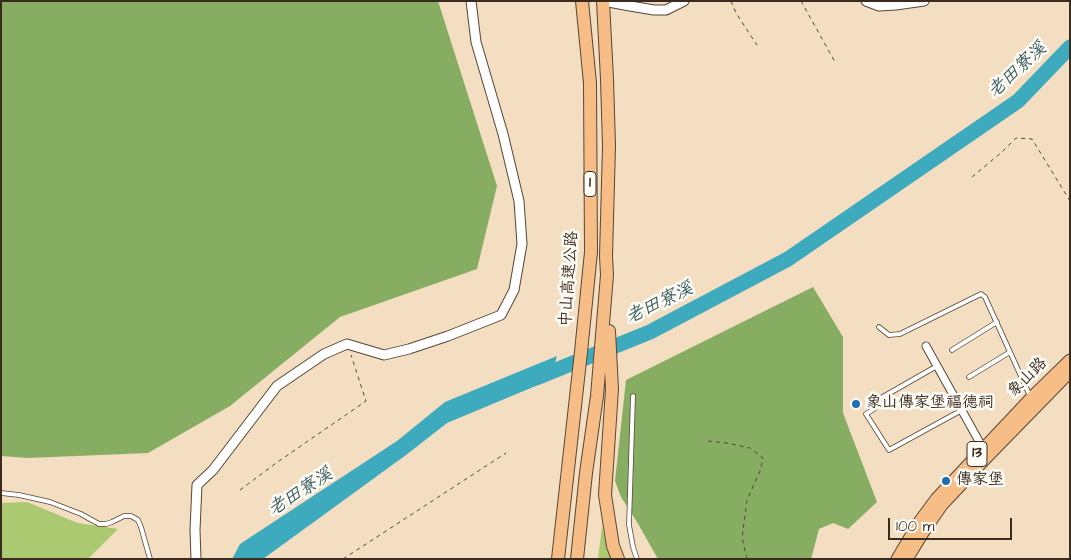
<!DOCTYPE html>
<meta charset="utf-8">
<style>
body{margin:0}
#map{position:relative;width:1071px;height:560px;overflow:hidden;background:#f3dec2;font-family:"Architects Daughter",sans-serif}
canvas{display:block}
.frame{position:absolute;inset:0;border:2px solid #3b2a1e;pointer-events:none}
.scale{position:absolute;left:888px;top:518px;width:124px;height:22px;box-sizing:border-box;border:2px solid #3b2a1e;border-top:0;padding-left:6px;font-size:15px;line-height:18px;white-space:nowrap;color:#3b2a1e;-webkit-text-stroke:4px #fdfcf7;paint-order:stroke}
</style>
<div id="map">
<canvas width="1071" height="560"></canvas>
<div class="frame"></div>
<div class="scale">100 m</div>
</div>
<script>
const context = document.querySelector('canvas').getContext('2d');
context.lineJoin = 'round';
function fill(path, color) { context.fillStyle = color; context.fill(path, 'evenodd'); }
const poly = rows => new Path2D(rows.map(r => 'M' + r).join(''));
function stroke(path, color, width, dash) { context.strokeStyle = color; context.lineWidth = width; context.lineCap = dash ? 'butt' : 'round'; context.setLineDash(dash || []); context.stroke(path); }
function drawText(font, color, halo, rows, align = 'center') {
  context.font = font + ' "Architects Daughter","LXGW WenKai TC",sans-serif'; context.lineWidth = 5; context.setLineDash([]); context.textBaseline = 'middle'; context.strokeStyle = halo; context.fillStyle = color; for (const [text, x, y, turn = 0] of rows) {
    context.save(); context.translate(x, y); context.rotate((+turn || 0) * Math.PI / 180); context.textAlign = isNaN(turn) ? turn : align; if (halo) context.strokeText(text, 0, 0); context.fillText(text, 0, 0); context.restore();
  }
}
fill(poly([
 [27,502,78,523,118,529,88,559,1,559,1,503],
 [602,527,611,559,598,559]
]), '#aac970');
fill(poly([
 [1,1,438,1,497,186,477,269,340,317,230,406,148,453,28,458,1,456],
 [813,287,843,337,843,413,877,502,848,529,833,523,819,529,811,559,658,559,637,522,621,497,615,481,626,380]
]), '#87ad62');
fill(poly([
 [557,356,550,380,447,423,406,455,263,559,232,559,240,544,397,441,445,402]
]), '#3eaabd');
stroke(poly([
 [536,378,650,332,788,259,1018,101,1070,47]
]), '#3eaabd', 15);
const service = poly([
 [879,327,889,335,900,334,981,294,985,297,1030,396],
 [952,350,997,322],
 [937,366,874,402,874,409,866,414,889,450,962,410],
 [969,377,1010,352],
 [633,396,629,525,633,547,637,559],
 [1,493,19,495,50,502,81,514,99,524,106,524,112,522,124,516,131,516,138,520,141,527,150,559]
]);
const minor = poly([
 [926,346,985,452]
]);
const tertiary = poly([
 [603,1,630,6,654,10,666,10,684,1],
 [866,1,879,6,896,5,924,1],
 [196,559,195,530,197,485,213,470,277,386,324,354,347,344,384,355,409,349,448,336,501,315,514,290,522,244,519,201,503,134,476,42,471,1]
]);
const primary = poly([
 [897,559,919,522,936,499,1031,398,1070,360],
 [907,559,926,528,942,505,988,456,1070,372]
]);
const motorway = poly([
 [609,331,612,389,605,495,613,546,618,559],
 [558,559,581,352,591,252,590,83,582,1],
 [577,559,586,473,597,396,607,275,606,256,609,146,607,79,603,1]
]);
stroke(service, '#574537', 5.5);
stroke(minor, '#574537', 9);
stroke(tertiary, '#574537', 11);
stroke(primary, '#574537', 13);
stroke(motorway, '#574537', 14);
stroke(poly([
 [731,1,736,13,757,45],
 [801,1,835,62],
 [972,177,1002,152,1016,138,1032,139,1070,201],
 [708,441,727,443,750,448,763,458,760,471,747,500,742,538,747,559],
 [240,490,279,461,366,401,351,355],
 [343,559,506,453]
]), '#574537', 1, [4, 4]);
stroke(service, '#fff', 4);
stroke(minor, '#fff', 7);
stroke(tertiary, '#fff', 9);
stroke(primary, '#f6be86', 11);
stroke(motorway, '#f6be86', 12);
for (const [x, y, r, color] of [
 [856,404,5,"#1f6fb2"],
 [946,481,5,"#1f6fb2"]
]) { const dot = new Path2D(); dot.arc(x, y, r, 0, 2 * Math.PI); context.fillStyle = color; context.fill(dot); stroke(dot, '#fdfcf7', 2); }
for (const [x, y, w] of [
 [590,184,12],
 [977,454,20]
]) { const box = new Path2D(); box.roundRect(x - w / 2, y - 12.5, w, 25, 4); context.fillStyle = '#fdfcf7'; context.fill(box); stroke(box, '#3b2a1e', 1); }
drawText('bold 15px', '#3b2a1e', null, [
 ["1",590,184],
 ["13",977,454]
]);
drawText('16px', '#3b2a1e', '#fdfcf7', [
 ["中山高速公路",570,279,-86],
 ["象山路",1028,378,-45]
]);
drawText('16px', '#3b2a1e', '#fdfcf7', [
 ["象山傳家堡福德祠",866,404],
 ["傳家堡",956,481]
], 'left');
drawText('italic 18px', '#3c5d5e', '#fdfcf7', [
 ["老田寮溪",1018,71,-43],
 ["老田寮溪",660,304,-26],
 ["老田寮溪",301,493,-33]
]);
</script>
